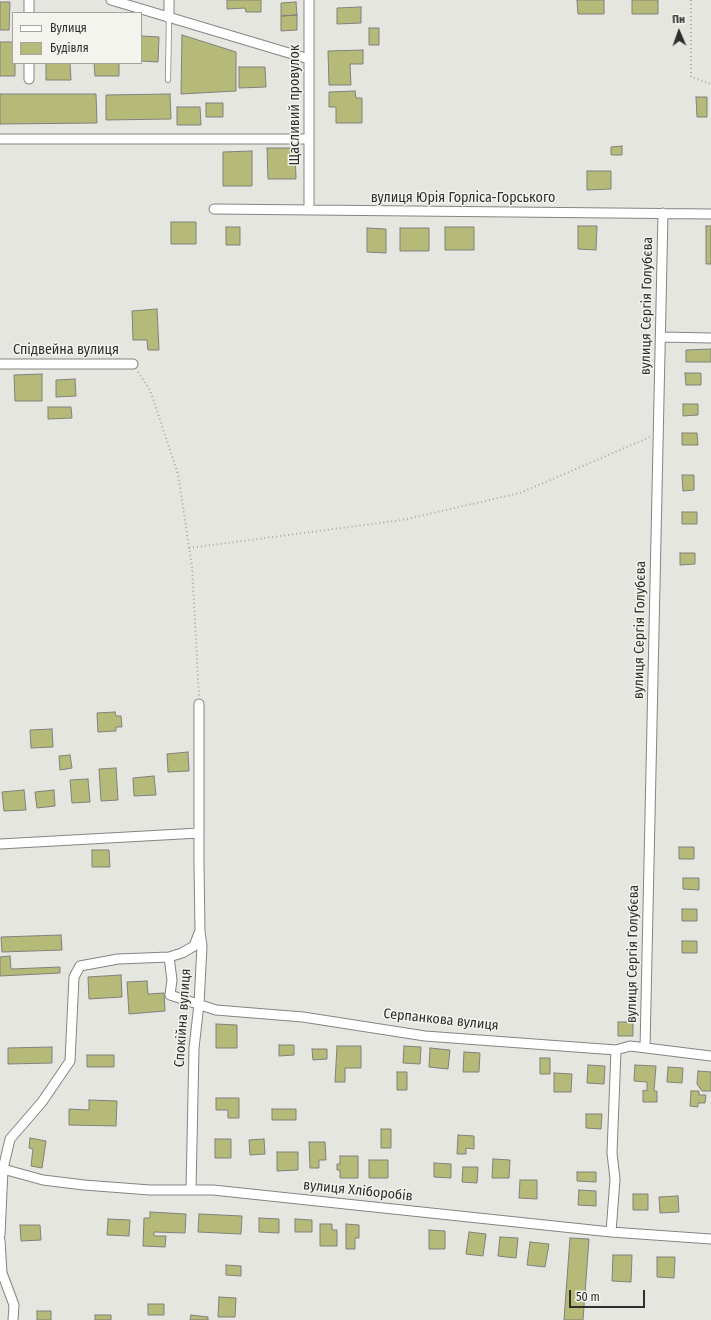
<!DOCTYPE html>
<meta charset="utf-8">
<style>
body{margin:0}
#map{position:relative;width:711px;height:1320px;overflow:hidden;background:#e6e6e1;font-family:"Fira Sans Condensed",sans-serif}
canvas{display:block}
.legend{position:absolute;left:12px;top:12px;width:130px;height:52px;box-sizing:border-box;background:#f3f4ee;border:1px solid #a4a5a0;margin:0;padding:5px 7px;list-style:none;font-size:12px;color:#2e2e2c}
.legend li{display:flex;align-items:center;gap:8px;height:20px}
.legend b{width:20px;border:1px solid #a4a5a0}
.north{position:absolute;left:659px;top:12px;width:40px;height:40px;-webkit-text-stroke:3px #f3f4ee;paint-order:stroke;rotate:358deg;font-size:11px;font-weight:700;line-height:16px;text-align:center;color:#2e2e2c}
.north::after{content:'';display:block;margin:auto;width:14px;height:18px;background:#2e2e2c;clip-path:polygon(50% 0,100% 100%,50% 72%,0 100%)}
.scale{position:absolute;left:569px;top:1290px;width:76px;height:18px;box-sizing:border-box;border:2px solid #2e2e2c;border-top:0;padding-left:5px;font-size:12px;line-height:14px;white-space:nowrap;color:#2e2e2c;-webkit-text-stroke:3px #f3f4ee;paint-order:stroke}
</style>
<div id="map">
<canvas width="711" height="1320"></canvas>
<ul class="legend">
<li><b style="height:5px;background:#fff"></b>Вулиця</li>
<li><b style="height:11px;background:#b6ba79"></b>Будівля</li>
</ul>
<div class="north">Пн</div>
<div class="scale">50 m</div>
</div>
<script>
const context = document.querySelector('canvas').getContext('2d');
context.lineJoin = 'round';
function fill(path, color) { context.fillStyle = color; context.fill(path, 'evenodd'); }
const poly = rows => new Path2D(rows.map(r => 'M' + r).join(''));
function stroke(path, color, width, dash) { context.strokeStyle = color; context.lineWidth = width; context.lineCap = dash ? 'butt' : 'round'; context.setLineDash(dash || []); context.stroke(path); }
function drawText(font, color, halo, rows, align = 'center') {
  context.font = font + ' "Fira Sans Condensed",sans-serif'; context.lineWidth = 3; context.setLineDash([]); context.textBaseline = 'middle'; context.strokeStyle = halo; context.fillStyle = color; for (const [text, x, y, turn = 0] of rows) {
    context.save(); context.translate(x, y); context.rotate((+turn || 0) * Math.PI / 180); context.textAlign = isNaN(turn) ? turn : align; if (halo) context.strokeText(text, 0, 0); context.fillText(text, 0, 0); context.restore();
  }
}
const building = poly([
 [227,0,261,0,261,12,246,12,245,8,227,9,227,0],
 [577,0,604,0,604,14,578,14,577,0],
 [632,0,658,0,658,14,632,14,632,0],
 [0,2,10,2,9,30,0,30,0,2],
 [296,2,297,15,281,16,281,3,296,2],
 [361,7,361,23,337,24,337,8,361,7],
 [297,15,297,30,281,31,281,16,297,15],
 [369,28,379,28,379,45,369,45,369,28],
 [182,35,236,52,236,91,181,94,182,35],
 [141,36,159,37,158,62,141,61,141,36],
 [0,42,13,42,13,63,15,63,15,76,0,76,0,42],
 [363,50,363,64,350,64,351,85,329,85,328,51,363,50],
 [46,63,70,63,71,80,46,80,46,63],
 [94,63,119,63,119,76,95,76,94,63],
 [239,67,265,67,266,87,239,88,239,67],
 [355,91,356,98,362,98,362,123,336,123,336,107,329,107,329,92,355,91],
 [0,94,96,94,97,123,0,124,0,94],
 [170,94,171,119,106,120,106,95,170,94],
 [696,97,707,97,707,117,697,117,696,97],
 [206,103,223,103,223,117,206,117,206,103],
 [177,107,200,107,201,125,177,125,177,107],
 [622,146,622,155,611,155,611,147,622,146],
 [267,148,295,148,296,179,268,179,267,148],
 [252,151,252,186,223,186,223,152,252,151],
 [587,171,611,171,611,189,587,190,587,171],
 [171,222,196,222,196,244,171,244,171,222],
 [578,226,597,226,596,250,578,249,578,226],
 [706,226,711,226,711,264,706,264,706,226],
 [226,227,240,227,240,245,226,245,226,227],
 [445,227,474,227,474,250,445,250,445,227],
 [367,228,386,229,386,253,367,252,367,228],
 [400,228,429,228,429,251,400,251,400,228],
 [157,309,159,350,148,350,147,340,133,340,132,311,157,309],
 [711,349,711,362,686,362,686,350,711,349],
 [685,373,701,373,701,385,686,385,685,373],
 [42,374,42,401,15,401,14,375,42,374],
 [75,379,76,396,56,397,56,380,75,379],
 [683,404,698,404,698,415,683,416,683,404],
 [48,407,71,407,72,418,48,419,48,407],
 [682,433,697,433,698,445,682,445,682,433],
 [682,475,694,475,694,490,683,491,682,475],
 [682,512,697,512,697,524,682,524,682,512],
 [680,553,695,553,695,564,680,565,680,553],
 [115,712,116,716,121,716,122,727,116,727,116,731,98,732,97,713,115,712],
 [52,729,53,747,31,748,30,730,52,729],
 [188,752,189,771,168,772,167,754,188,752],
 [70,755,72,768,60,770,59,756,70,755],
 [116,768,118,800,101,801,99,769,116,768],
 [154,776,156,795,134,796,133,778,154,776],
 [88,779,90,802,72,803,70,780,88,779],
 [24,790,26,810,4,811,2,792,24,790],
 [54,790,55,806,37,808,35,792,54,790],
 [679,847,694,847,694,859,679,859,679,847],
 [92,850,109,850,110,867,92,867,92,850],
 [683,878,699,878,699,890,683,889,683,878],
 [682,909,697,909,697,921,682,921,682,909],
 [61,935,62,950,2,952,1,937,61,935],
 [682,941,697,941,697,953,682,953,682,941],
 [10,956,11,969,60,967,60,973,0,976,0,957,10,956],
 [121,975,122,997,89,999,88,977,121,975],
 [147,981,148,994,164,993,165,1011,129,1014,127,982,147,981],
 [618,1022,633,1022,633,1036,618,1036,618,1022],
 [216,1024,237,1025,237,1048,216,1048,216,1024],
 [279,1045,294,1045,294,1055,279,1056,279,1045],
 [337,1046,361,1046,361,1068,345,1068,345,1082,335,1082,337,1046],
 [404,1046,421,1047,420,1064,403,1063,404,1046],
 [52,1047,52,1063,8,1064,8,1048,52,1047],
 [430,1048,450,1050,448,1069,429,1067,430,1048],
 [312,1049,327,1049,327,1059,313,1060,312,1049],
 [464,1052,480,1053,479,1072,463,1072,464,1052],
 [87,1055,114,1055,114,1067,87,1067,87,1055],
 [540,1058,550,1058,550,1074,540,1074,540,1058],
 [588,1065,605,1066,604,1084,587,1083,588,1065],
 [635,1065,656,1066,654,1091,657,1091,657,1102,643,1102,643,1090,647,1091,647,1082,634,1081,635,1065],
 [668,1067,683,1068,682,1083,667,1082,668,1067],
 [698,1071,711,1072,711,1091,702,1091,697,1084,698,1071],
 [397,1072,407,1072,407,1090,397,1090,397,1072],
 [554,1073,572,1074,571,1092,554,1092,554,1073],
 [691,1091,699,1091,699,1095,706,1095,705,1103,698,1103,698,1107,690,1106,691,1091],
 [216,1098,239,1098,239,1118,228,1118,228,1110,216,1110,216,1098],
 [89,1100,117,1101,116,1126,69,1125,69,1109,89,1110,89,1100],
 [272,1109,296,1109,296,1120,272,1120,272,1109],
 [586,1114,602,1114,601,1129,586,1128,586,1114],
 [381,1129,391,1129,391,1148,381,1148,381,1129],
 [458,1135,474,1136,474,1149,466,1148,466,1154,457,1154,458,1135],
 [30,1138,46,1141,42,1168,31,1166,33,1149,29,1148,30,1138],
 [215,1139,231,1139,231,1158,215,1158,215,1139],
 [264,1139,265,1154,250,1155,249,1140,264,1139],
 [309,1142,325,1142,326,1160,319,1160,319,1168,310,1168,309,1142],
 [277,1152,298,1152,298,1170,277,1171,277,1152],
 [340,1156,358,1156,358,1178,340,1178,340,1170,337,1170,337,1164,340,1164,340,1156],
 [493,1159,510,1160,509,1178,492,1178,493,1159],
 [369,1160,388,1160,388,1178,369,1178,369,1160],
 [434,1163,451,1164,451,1178,434,1177,434,1163],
 [463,1167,478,1167,477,1183,462,1182,463,1167],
 [577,1172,596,1172,596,1182,577,1181,577,1172],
 [520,1180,537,1180,537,1199,519,1198,520,1180],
 [579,1190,596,1191,596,1206,578,1205,579,1190],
 [633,1194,648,1194,648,1210,633,1210,633,1194],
 [678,1196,679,1212,660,1213,659,1197,678,1196],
 [150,1212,186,1214,185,1233,154,1232,154,1236,166,1236,165,1247,143,1246,144,1218,150,1218,150,1212],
 [199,1214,242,1216,241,1234,198,1232,199,1214],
 [259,1218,279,1219,279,1233,259,1232,259,1218],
 [108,1219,130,1220,129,1236,107,1235,108,1219],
 [295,1219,312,1220,312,1232,295,1232,295,1219],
 [320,1224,332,1224,332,1230,337,1230,337,1246,320,1246,320,1224],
 [346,1224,359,1225,359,1238,355,1238,355,1249,346,1249,346,1224],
 [20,1225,40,1225,41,1240,21,1241,20,1225],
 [429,1230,445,1231,445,1249,429,1249,429,1230],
 [469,1232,486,1234,483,1256,466,1254,469,1232],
 [500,1237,518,1238,516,1258,498,1256,500,1237],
 [570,1238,589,1239,583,1320,564,1320,570,1238],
 [530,1242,549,1244,545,1267,527,1265,530,1242],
 [613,1255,632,1255,631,1282,612,1281,613,1255],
 [657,1257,675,1257,674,1278,657,1277,657,1257],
 [226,1265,241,1266,241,1276,226,1275,226,1265],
 [219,1297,236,1298,235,1317,218,1317,219,1297],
 [148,1304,164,1304,164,1315,148,1315,148,1304],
 [37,1311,51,1311,51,1320,37,1320,37,1311],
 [95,1315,111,1315,111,1320,95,1320,95,1315],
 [191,1315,208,1317,208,1320,190,1320,191,1315]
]);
fill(building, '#b6ba79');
stroke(building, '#81817c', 1);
const lane = poly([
 [168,80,169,18]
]);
const street = poly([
 [29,0,29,13],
 [111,0,309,59],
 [309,0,309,210],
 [169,18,169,0],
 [29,63,29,79],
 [0,139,309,139],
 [214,209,711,214],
 [661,337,711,338],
 [0,364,133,364],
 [0,844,199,833],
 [169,957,172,980,170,995,216,1010,303,1017,425,1036,616,1050,630,1046,711,1056],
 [645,1048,663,213],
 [3,1169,43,1180,84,1185,150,1190,213,1190,611,1232,711,1239],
 [191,1190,194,1048,199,1004,202,946,200,932,199,863,199,704],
 [611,1232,615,1179,612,1153,616,1050],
 [0,1235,3,1169,10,1139,42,1102,70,1061,74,977,80,966,118,959,169,957,182,953,194,946,199,933],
 [0,1240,2,1273,14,1305,13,1320]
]);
stroke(lane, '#848580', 6);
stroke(street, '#848580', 11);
stroke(poly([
 [691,0,691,77,711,84],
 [138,372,150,390,178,474,192,567,199,696],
 [189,548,402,520,520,493,650,437]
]), '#a8a8a4', 2, [1, 3]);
stroke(lane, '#fff', 4.5);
stroke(street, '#fff', 9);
drawText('14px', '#2e2e2c', '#f3f4ee', [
 ["Щасливий провулок",295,105,-90],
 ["вулиця Юрія Горліса-Горського",463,198],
 ["вулиця Сергія Голубєва",647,306,-89],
 ["Спідвейна вулиця",66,350],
 ["вулиця Сергія Голубєва",640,630,-89],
 ["вулиця Сергія Голубєва",633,954,-89],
 ["Спокійна вулиця",183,1018,-86],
 ["Серпанкова вулиця",441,1020,6],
 ["вулиця Хліборобів",358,1191,6]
]);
</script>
